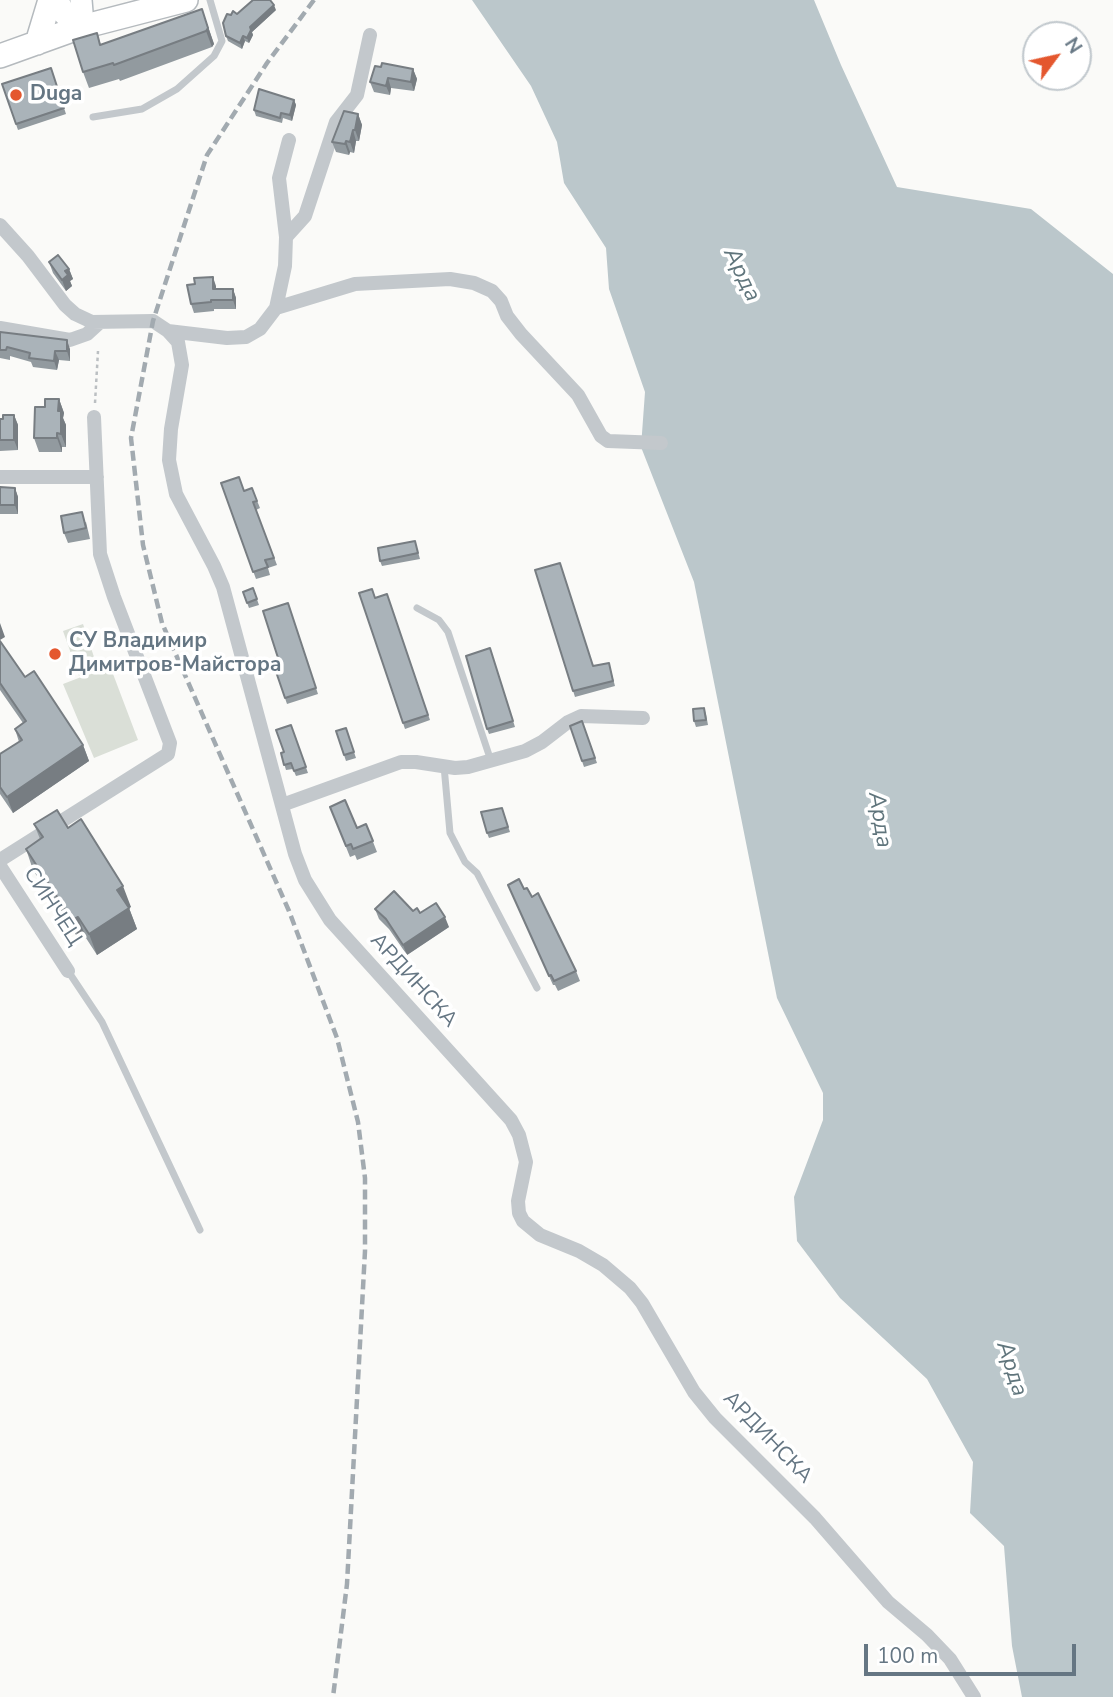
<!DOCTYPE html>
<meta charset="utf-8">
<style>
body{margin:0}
#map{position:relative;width:1113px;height:1697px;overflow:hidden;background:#fafaf8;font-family:"Nunito Sans",sans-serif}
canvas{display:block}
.north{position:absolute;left:1022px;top:21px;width:70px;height:70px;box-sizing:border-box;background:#fff;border:2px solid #c1c8cd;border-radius:50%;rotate:57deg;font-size:19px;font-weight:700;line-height:28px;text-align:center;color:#657683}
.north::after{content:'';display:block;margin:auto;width:24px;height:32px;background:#e4572e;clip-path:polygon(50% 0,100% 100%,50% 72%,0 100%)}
.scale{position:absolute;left:864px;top:1644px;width:212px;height:32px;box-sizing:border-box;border:4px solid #657683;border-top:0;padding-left:9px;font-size:21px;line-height:24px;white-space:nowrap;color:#657683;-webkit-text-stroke:5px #fff;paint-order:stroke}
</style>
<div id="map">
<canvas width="1113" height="1697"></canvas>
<div class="north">N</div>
<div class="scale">100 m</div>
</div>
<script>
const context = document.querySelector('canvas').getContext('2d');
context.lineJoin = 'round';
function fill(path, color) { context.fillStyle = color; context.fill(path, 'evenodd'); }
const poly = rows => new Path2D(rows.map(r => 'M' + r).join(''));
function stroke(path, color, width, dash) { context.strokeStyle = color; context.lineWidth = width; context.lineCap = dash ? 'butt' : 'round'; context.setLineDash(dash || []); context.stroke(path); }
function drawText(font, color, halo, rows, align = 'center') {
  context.font = font + ' "Nunito Sans",sans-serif'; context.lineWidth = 7; context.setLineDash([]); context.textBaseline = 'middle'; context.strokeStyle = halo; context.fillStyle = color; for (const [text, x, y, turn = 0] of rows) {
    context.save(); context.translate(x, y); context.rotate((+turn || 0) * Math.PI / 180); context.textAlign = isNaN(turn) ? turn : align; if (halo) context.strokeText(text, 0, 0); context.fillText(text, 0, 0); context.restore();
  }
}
fill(poly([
 [83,624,98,669,79,676,63,631],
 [110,666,138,740,94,758,63,684]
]), '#dadfd7');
fill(poly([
 [472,0,814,0,841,65,897,187,1031,209,1113,274,1113,1697,1022,1697,1012,1646,1004,1546,970,1513,973,1462,927,1379,840,1298,797,1241,794,1197,823,1120,823,1093,777,998,694,582,641,447,645,392,609,289,606,248,564,183,557,142,531,86]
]), '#bbc7cb');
const secondary = poly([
 [58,0,64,14,78,28],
 [78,28,82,12,81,0]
]);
const primary = poly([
 [37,43,50,0],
 [0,56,78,28,186,0]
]);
stroke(secondary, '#b3babf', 24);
stroke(primary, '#b5babe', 26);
stroke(poly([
 [95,403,98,351]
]), '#bbbfc2', 2.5, [3.5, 3.5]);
stroke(poly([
 [93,117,142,109,177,89,214,56,222,41,210,0],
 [417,608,439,620,448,632,491,761],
 [444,766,450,833,465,862,477,873,537,988],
 [68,971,102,1022,200,1230]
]), '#c3c8cc', 7);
stroke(poly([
 [0,225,28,256,65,305,75,314,92,322,153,321,168,331,178,342,182,365,171,429,169,460,176,494,214,566,223,587,295,854,305,880,330,920,511,1120,519,1135,526,1162,518,1201,519,1213,523,1221,540,1235,579,1251,603,1265,630,1288,642,1303,694,1392,715,1418,815,1518,888,1602,927,1635,950,1659,974,1697],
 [286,237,305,216,336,122,357,95,370,35],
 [276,308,355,284,450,279,474,283,492,291,501,301,507,316,521,334,578,395,601,436,608,441,661,443],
 [0,328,70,340,87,334,99,323],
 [168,331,227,338,246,337,260,329,276,308,285,266,286,237,279,178,289,140],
 [0,477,97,477],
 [282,805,401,762,416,762,455,768,468,767,525,751,542,742,568,722,581,716,643,718],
 [0,860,168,754,170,743,114,597,100,554,94,417],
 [0,866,68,971]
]), '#c3c8cc', 14);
stroke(secondary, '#fff', 21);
stroke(primary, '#fff', 23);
stroke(poly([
 [314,0,267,63,207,155,153,321,131,438,143,545,162,623,289,911,337,1038,358,1122,365,1178,365,1251,347,1584,333,1697]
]), '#a2aab0', 4.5, [10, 5]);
fill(poly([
 [202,9,214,44,212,47,120,81,119,79,89,88,83,72,97,33,101,45],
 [276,10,252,32,253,35,249,43,245,41,242,49,228,41,226,36,231,15],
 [381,67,413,69,417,79,414,91,391,88,390,95,374,92,370,82],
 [51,68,66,114,18,130,2,84],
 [294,100,296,105,292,121,283,118,282,123,256,116,254,110],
 [358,114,362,125,359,141,356,141,354,153,350,152,349,155,336,152,332,142],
 [49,262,69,269,73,279,70,281,72,286,66,291,53,273],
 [216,286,216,289,233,289,236,298,236,309,214,309,214,311,194,313,191,304],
 [0,332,70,349,70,361,59,360,57,370,33,367,31,362,10,356,10,360,0,358],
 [59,399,64,413,63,418,66,425,66,447,62,447,62,452,39,452,34,438,45,407],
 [14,415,18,425,18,450,0,451,0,419,3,419],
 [221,483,244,491,252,488,260,508,256,510,277,565,268,568,270,575,256,579],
 [0,487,15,488,18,497,18,514,0,514],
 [86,522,90,539,68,543,64,533],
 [415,541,420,559,382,566,380,561],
 [535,570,593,666,609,663,615,686,575,697],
 [253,588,259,605,249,608,243,592],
 [359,593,375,598,387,594,430,720,405,729],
 [288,603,318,694,287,704,273,663,279,661],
 [0,641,25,677,83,745,89,761,13,813,0,794,0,754,19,742,15,729,23,723,0,690],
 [490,648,515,727,489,734,487,729],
 [704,708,706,714,708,725,696,727,694,721],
 [582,721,597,763,584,767,570,726],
 [291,725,308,773,296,776,293,769,286,770,281,753,284,752],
 [346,728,356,758,346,761,336,731],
 [330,807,357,828,366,824,377,852,357,860,355,855,350,857],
 [502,808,510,832,489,838,487,833],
 [34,824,68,828,131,907,129,908,137,929,97,955,86,938,80,941,33,870,26,849,40,839],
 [508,885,524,889,532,897,576,971,580,981,558,991,555,985,553,985],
 [375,909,413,911,420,913,449,927,407,955,389,929,379,919]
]), '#929a9f');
fill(poly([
 [274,5,276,10,252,32,250,27],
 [202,9,214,44,212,47,206,31],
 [251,30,253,35,249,43,247,38],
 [243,36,245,41,242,49,240,43],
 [413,69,417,79,414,91,411,82],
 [388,78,391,88,390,95,386,86],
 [294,100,296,105,292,121,290,115],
 [358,114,362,125,359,141,355,130],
 [353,130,356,141,354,153,350,142],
 [346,141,350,152,349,155,345,144],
 [69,269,73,279,70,281,72,286,66,291,62,280,65,271],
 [213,277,216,286,216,298,213,289],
 [233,289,236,298,236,309,233,300],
 [67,340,70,349,70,361,67,351],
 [55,351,59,360,57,370,54,361],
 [59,399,64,413,63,418,66,425,66,447,61,434,58,411],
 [14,415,18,425,18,450,14,440],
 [57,433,62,447,62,452,57,438],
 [15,488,18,497,18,514,15,505],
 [0,623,5,637,0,640],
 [83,745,89,761,13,813,7,797],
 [123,886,131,907,129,908,137,929,97,955,89,934,117,890],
 [78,917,86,938,80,941,72,920],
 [445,917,449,927,407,955,403,945]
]), '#777d82');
const building = poly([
 [253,0,270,0,274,5,250,27,251,30,247,38,243,36,240,43,226,36,223,23,227,14,231,15,233,11,237,14,253,0],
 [202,9,208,28,206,31,114,65,113,63,83,72,73,40,97,33,100,45,202,9],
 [382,63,413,69,411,82,388,78,386,86,370,82,375,66,381,67,382,63],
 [51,68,64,108,16,124,2,84,51,68],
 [259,89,294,100,290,115,281,113,280,118,254,110,259,89],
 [344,111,358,114,355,130,353,130,350,142,346,141,345,144,332,142,344,111],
 [58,255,69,269,65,271,68,275,62,280,49,262,58,255],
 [213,277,213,289,233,289,233,300,211,300,211,302,191,304,187,285,195,284,194,278,213,277],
 [0,332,67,340,67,351,55,351,54,361,29,358,30,353,7,347,6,350,0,350,0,332],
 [45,399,59,399,58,411,61,411,61,434,57,433,57,438,34,438,35,407,45,407,45,399],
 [3,415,14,415,14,440,0,440,0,419,3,419,3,415],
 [239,477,244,491,252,488,257,501,253,502,274,558,265,560,268,567,253,572,221,483,239,477],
 [0,487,15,488,15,505,0,505,0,487],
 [82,512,86,528,64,533,61,516,82,512],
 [415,541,418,553,380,561,378,548,415,541],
 [560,563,593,666,609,663,613,681,573,691,535,570,560,563],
 [253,588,257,599,247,603,243,592,253,588],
 [372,589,375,598,387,594,428,715,403,723,359,593,372,589],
 [288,603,316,688,285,698,273,663,279,661,263,611,288,603],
 [0,641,25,677,34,671,83,745,7,797,0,787,0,754,22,740,15,729,26,721,0,683,0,641],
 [490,648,513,721,487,729,466,656,490,648],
 [704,708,706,720,694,721,693,709,704,708],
 [582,721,595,758,582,761,570,726,582,721],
 [291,725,306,767,294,771,291,763,284,765,281,753,284,752,276,730,291,725],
 [346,728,354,752,344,755,336,731,346,728],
 [345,800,357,828,366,824,373,841,353,849,351,844,346,846,330,807,345,800],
 [502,808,508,827,487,833,481,812,502,808],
 [57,810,68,828,81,819,123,886,117,890,129,908,89,934,78,917,72,920,26,849,43,837,34,824,57,810],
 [519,879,524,889,527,888,532,897,538,893,576,971,554,981,551,975,549,976,508,885,519,879],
 [394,891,413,911,417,908,420,913,436,903,445,917,403,945,386,919,375,909,394,891]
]);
fill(building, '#aab3b9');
stroke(building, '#777d82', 2);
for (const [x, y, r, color] of [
 [16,95,7,"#e4572e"],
 [55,654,7,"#e4572e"]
]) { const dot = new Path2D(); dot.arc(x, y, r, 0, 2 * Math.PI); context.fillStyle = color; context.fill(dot); stroke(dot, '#fff', 2.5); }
drawText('bold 21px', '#657683', '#fff', [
 ["Duga",30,95],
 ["СУ Владимир",69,642],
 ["Димитров-Майстора",69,666]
], 'left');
drawText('21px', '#657683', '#fff', [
 ["СИНЧЕЦ",52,907,57],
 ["АРДИНСКА",413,981,48],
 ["АРДИНСКА",767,1438,46]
]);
drawText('italic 23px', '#60757c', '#fff', [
 ["Арда",741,275,64],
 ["Арда",879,820,81],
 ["Арда",1011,1369,72]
]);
</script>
